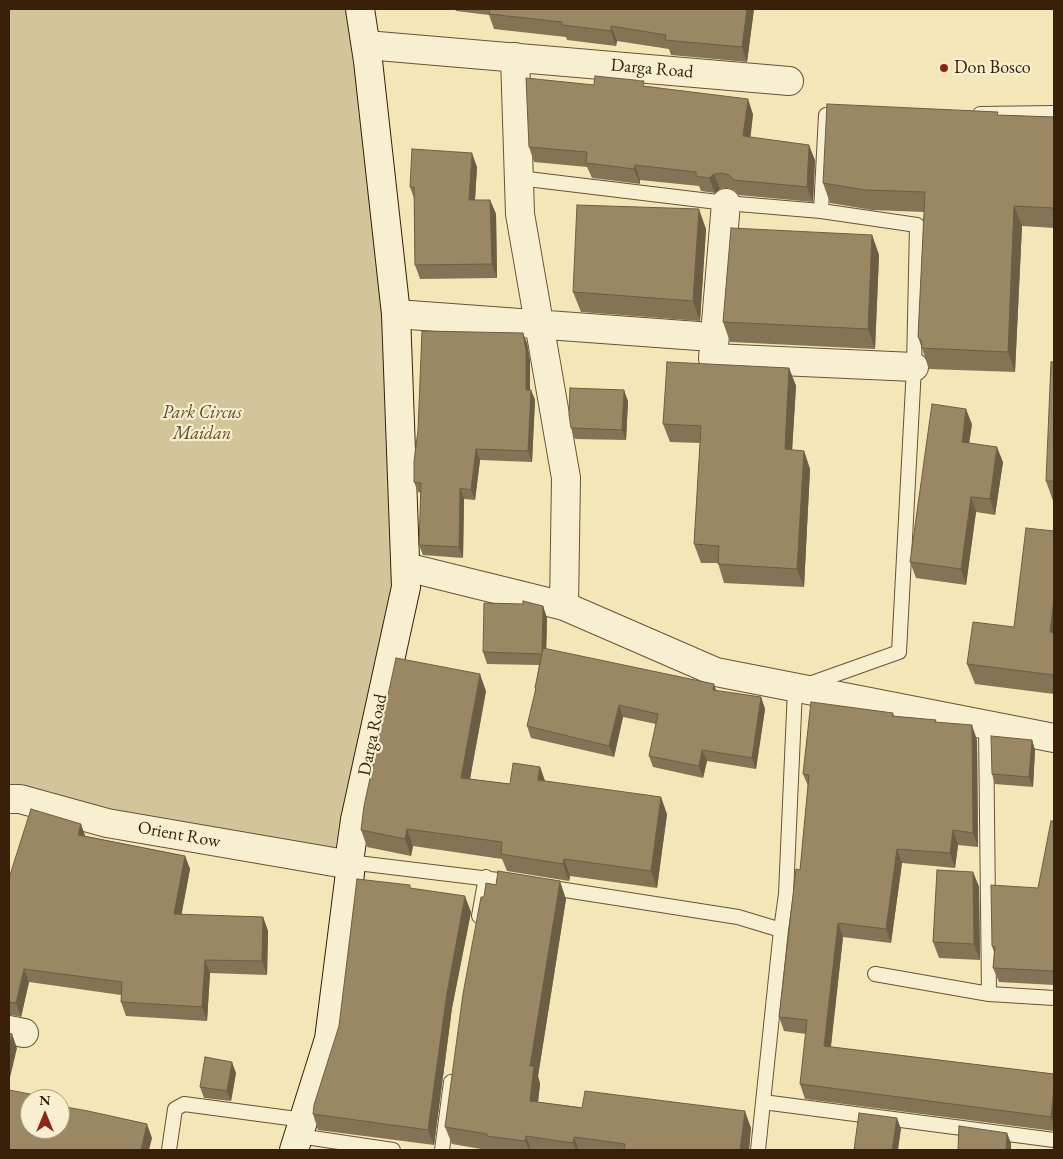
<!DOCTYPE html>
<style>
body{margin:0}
#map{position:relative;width:1063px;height:1159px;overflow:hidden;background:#f4e6b7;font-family:"EB Garamond",serif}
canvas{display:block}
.frame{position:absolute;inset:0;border:10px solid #392008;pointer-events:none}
.north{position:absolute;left:20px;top:1089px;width:50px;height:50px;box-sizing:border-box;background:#f8efd0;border:1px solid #ac9c80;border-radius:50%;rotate:0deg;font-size:14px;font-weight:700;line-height:20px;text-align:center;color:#392008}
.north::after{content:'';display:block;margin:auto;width:18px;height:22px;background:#8f2418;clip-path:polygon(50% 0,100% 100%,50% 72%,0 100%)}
</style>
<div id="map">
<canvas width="1063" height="1159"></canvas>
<div class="frame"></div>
<div class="north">N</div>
</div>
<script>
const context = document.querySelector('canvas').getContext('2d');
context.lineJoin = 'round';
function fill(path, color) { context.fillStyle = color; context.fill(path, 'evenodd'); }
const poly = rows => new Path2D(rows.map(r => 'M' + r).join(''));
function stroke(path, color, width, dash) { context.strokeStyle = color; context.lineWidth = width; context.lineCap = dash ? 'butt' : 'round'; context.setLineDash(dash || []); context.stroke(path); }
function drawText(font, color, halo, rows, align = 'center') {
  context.font = font + ' "EB Garamond",serif'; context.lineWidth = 4.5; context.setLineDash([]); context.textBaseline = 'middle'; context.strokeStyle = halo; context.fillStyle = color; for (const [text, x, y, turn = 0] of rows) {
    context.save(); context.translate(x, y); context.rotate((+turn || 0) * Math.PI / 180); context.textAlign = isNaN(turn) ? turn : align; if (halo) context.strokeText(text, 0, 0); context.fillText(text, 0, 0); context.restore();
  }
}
fill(poly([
 [9,9,350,9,397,329,393,585,343,806,335,850,118,814,24,785,9,784]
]), '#d4c499');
const service = poly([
 [980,114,1054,113],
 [519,178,726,203,821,211],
 [986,726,989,994],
 [349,862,515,882],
 [546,887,738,917,781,930],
 [479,916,486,877],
 [875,974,989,994,1054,998],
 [763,1102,1054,1140],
 [299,1136,393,1150],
 [169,1150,175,1109,184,1104,304,1120],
 [442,1150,451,1082],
 [758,1150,781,930,786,894,795,689,899,652,914,367,917,225,821,211,826,115,846,115]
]);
const minor = poly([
 [366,45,789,81],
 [515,57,520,214,566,478,564,606],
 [726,203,713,358,914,367],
 [396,314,698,336],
 [406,567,564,606,716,672,1054,738],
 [9,799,20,799,107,823,351,865],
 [9,1030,24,1033]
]);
const secondary = poly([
 [294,1150,329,1039,351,865,349,862,355,820,406,587,396,314,368,61,360,9]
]);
stroke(service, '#685234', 16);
stroke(minor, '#685234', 30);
stroke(secondary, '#392008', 30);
stroke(service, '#f8efd0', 14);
stroke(minor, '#f8efd0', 28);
stroke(secondary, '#f8efd0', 28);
fill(poly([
 [455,9,754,9,747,62,671,55,669,49,617,41,616,46,567,40,566,37,494,29,489,15,456,11],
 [594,85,646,86,753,114,750,137,815,160,813,202,739,195,734,190,728,188,720,189,715,193,701,191,699,186,640,180,640,184,592,178,587,167,534,162,529,147],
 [999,115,1054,117,1054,228,1022,226,1015,372,929,369,918,337,924,212,872,210,830,203,823,183],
 [477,167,475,200,490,200,496,214,497,278,420,279,415,265,414,198,410,187],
 [706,229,700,321,581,312,573,292],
 [872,235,879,255,875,349,730,342,723,322],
 [527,343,530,361,530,390,531,390,535,400,532,462,480,460,475,500,464,499,463,558,423,555,419,545,421,493,418,492,414,482],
 [1054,362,1054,501,1053,501,1046,481],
 [789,368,796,386,792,450,804,451,810,469,804,587,724,583,718,563,701,563,694,544,700,443,670,442,663,424],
 [628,401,626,440,575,439,571,428],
 [972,424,969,443,1003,462,995,515,976,512,966,585,916,578,910,562],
 [1054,531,1054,694,975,684,967,664,1014,627],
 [543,606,547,618,546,649,717,691,761,697,765,709,756,769,707,761,703,778,653,767,649,756,656,724,623,717,614,757,531,738,527,726,536,690,535,688,539,665,487,664,483,652],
 [486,691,470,779,510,784,540,767,545,781,667,814,657,888,570,876,569,881,507,871,502,859,413,846,411,856,367,847,361,830],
 [893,713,894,716,936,720,936,723,977,740,978,847,958,845,955,868,902,863,891,943,843,937,831,1047,1054,1074,1054,1131,805,1099,800,1084,806,1034,784,1031,779,1017,800,870,808,786,803,774],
 [1032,740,1035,750,1033,787,995,784,992,774],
 [1054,821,1054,985,999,982,993,968,994,952,992,946,1038,888],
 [86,836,185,856,190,869,181,915,263,917,268,931,267,975,210,973,207,1021,126,1016,121,1002,121,995,29,982,21,1017,12,1015,9,1015,9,878],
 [973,872,979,887,980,960,939,958,933,942],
 [411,888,471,912,452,1008,434,1145,318,1130,313,1114],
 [566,899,538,1076,540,1084,538,1102,751,1128,749,1150,487,1150,452,1144,445,1127],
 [236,1073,231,1101,204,1098,200,1087]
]), '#847455');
fill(poly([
 [747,9,754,9,747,62,742,47],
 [611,26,617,41,616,46,611,31],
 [748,99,753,114,749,151,743,136],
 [809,145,815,160,813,202,807,187],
 [472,153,477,167,474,214,469,200],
 [635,165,640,180,640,184,634,169],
 [714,174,720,189,715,193,709,178],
 [490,200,496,214,497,278,492,264],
 [1014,206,1022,226,1015,372,1008,352],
 [699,209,706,229,700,321,693,301],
 [872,235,879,255,875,349,868,329],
 [523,333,527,343,530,361,530,400,526,390],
 [789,368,796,386,791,468,785,449],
 [531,390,535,400,532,462,528,451],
 [624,390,628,401,626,440,622,430],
 [966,409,972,424,967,458,962,442],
 [997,447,1003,462,995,515,990,499],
 [476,449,480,460,475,500,471,490],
 [804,451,810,469,804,587,797,569],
 [460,488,464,499,463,558,459,547],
 [971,497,976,512,966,585,961,569],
 [1054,599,1054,644,1050,632],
 [543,606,547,618,546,664,542,653],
 [480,674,486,691,467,795,461,778],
 [714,684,718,696,713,690],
 [761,697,765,709,756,769,752,758],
 [619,705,623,717,614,757,609,746],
 [972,725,977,740,978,847,973,833],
 [1032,740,1035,750,1033,787,1029,777],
 [702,750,707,761,703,778,699,766],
 [540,767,546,784,538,780],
 [661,797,667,814,657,888,651,871],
 [81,824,86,838,78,835],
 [407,829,413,846,411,856,405,839],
 [953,830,958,845,955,868,950,853],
 [897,849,902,863,891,943,886,929],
 [185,856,190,869,179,928,174,914],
 [564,859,570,876,569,881,563,864],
 [973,872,979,887,980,960,974,944],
 [560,881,566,899,538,1076,540,1084,536,1119,530,1101,530,1066],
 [465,896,471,912,452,1008,434,1145,428,1130,447,993],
 [263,917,268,931,267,975,262,961],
 [838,923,843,937,829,1061,824,1046],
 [205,960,210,973,207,1021,202,1007],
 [24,969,29,982,21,1017,16,1003],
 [12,1034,17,1048,9,1082,9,1048],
 [232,1062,236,1073,231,1101,227,1091],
 [1054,1089,1054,1126,1051,1117],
 [745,1111,751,1128,749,1150,740,1150],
 [897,1118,901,1129,898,1150,892,1150],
 [147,1124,152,1138,149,1150,141,1150],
 [1007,1133,1011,1143,1011,1150,1006,1150],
 [526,1136,531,1150,529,1150,525,1141],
 [574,1137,579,1150,576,1150,573,1143]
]), '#6c5e45');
const building = poly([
 [490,9,747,9,742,47,665,40,666,35,611,26,611,31,562,25,562,22,489,14,490,9],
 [595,76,644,81,643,86,748,99,743,136,809,145,807,187,734,180,729,175,722,173,714,174,709,178,696,176,696,172,635,165,634,169,586,163,587,152,529,147,526,78,594,85,595,76],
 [827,104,998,112,997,115,1054,117,1054,208,1014,206,1008,352,922,348,921,340,918,337,925,192,865,190,823,183,827,104],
 [412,149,472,153,469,200,490,200,492,264,415,265,414,187,410,187,412,149],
 [577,205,699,209,693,301,573,292,577,205],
 [731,228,872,235,868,329,723,322,731,228],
 [422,331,523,333,526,350,526,390,531,390,528,451,476,449,471,490,460,488,459,547,419,545,421,483,414,482,414,461,418,430,422,331],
 [667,362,789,368,785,449,804,451,797,569,718,564,719,546,694,544,701,426,663,424,667,362],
 [1051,362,1054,362,1054,481,1046,481,1051,362],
 [570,388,624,390,622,430,571,428,569,415,570,388],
 [932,404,966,409,962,442,997,447,990,499,971,497,961,569,910,562,932,404],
 [1026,528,1054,531,1054,599,1050,632,1054,633,1054,675,967,664,973,622,1014,627,1026,528],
 [523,601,543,606,542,653,543,648,714,684,713,690,761,697,752,758,702,750,699,766,649,756,658,714,619,705,609,746,527,726,536,688,535,688,542,654,483,652,484,603,523,604,523,601],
 [396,658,480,674,461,778,510,784,513,763,540,767,538,780,661,797,651,871,564,859,563,864,501,854,502,842,407,829,405,839,361,830,364,806,396,658],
 [811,702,893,713,892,716,936,720,935,722,972,725,973,833,953,830,950,853,897,849,886,929,838,923,824,1046,1054,1074,1054,1089,1051,1117,800,1084,807,1020,779,1017,796,869,800,870,809,775,803,774,811,702],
 [991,736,1032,740,1029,777,992,774,991,736],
 [31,809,81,824,78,835,185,856,174,914,263,917,262,961,205,960,202,1007,121,1002,122,982,24,969,16,1003,9,1002,9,878,31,809],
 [1051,821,1054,821,1054,971,993,968,995,947,992,946,991,885,1038,888,1051,821],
 [937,870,973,872,974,944,933,942,937,870],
 [498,871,560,881,530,1066,534,1066,530,1101,582,1108,585,1091,745,1111,740,1150,624,1150,625,1144,574,1137,573,1143,526,1136,525,1141,487,1136,487,1134,445,1127,463,994,481,897,484,897,486,883,496,885,498,871],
 [357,879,410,885,410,888,465,896,447,993,428,1130,313,1114,314,1105,339,1026,357,879],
 [9,1033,12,1034,9,1048,9,1033],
 [205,1057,232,1062,227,1091,200,1087,205,1057],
 [9,1090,35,1095,34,1099,30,1099,30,1129,60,1129,60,1106,88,1111,147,1124,141,1150,9,1150,9,1090],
 [859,1113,897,1118,892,1150,854,1150,859,1113],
 [959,1126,1007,1133,1006,1150,958,1150,959,1126]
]);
fill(building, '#9a8763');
stroke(building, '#6c5e45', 1);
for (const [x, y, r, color] of [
 [944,68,5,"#8f2418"]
]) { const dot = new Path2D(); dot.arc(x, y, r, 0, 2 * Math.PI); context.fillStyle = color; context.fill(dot); stroke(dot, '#f8efd0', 2); }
drawText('18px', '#392008', '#f8efd0', [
 ["Don Bosco",954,68]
], 'left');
drawText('18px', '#392008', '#f8efd0', [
 ["Darga Road",652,69,5],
 ["Darga Road",373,735,-78],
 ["Orient Row",179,835,10]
]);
drawText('italic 18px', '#60492c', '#f8efd0', [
 ["Park Circus",202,413],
 ["Maidan",202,434]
]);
</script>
